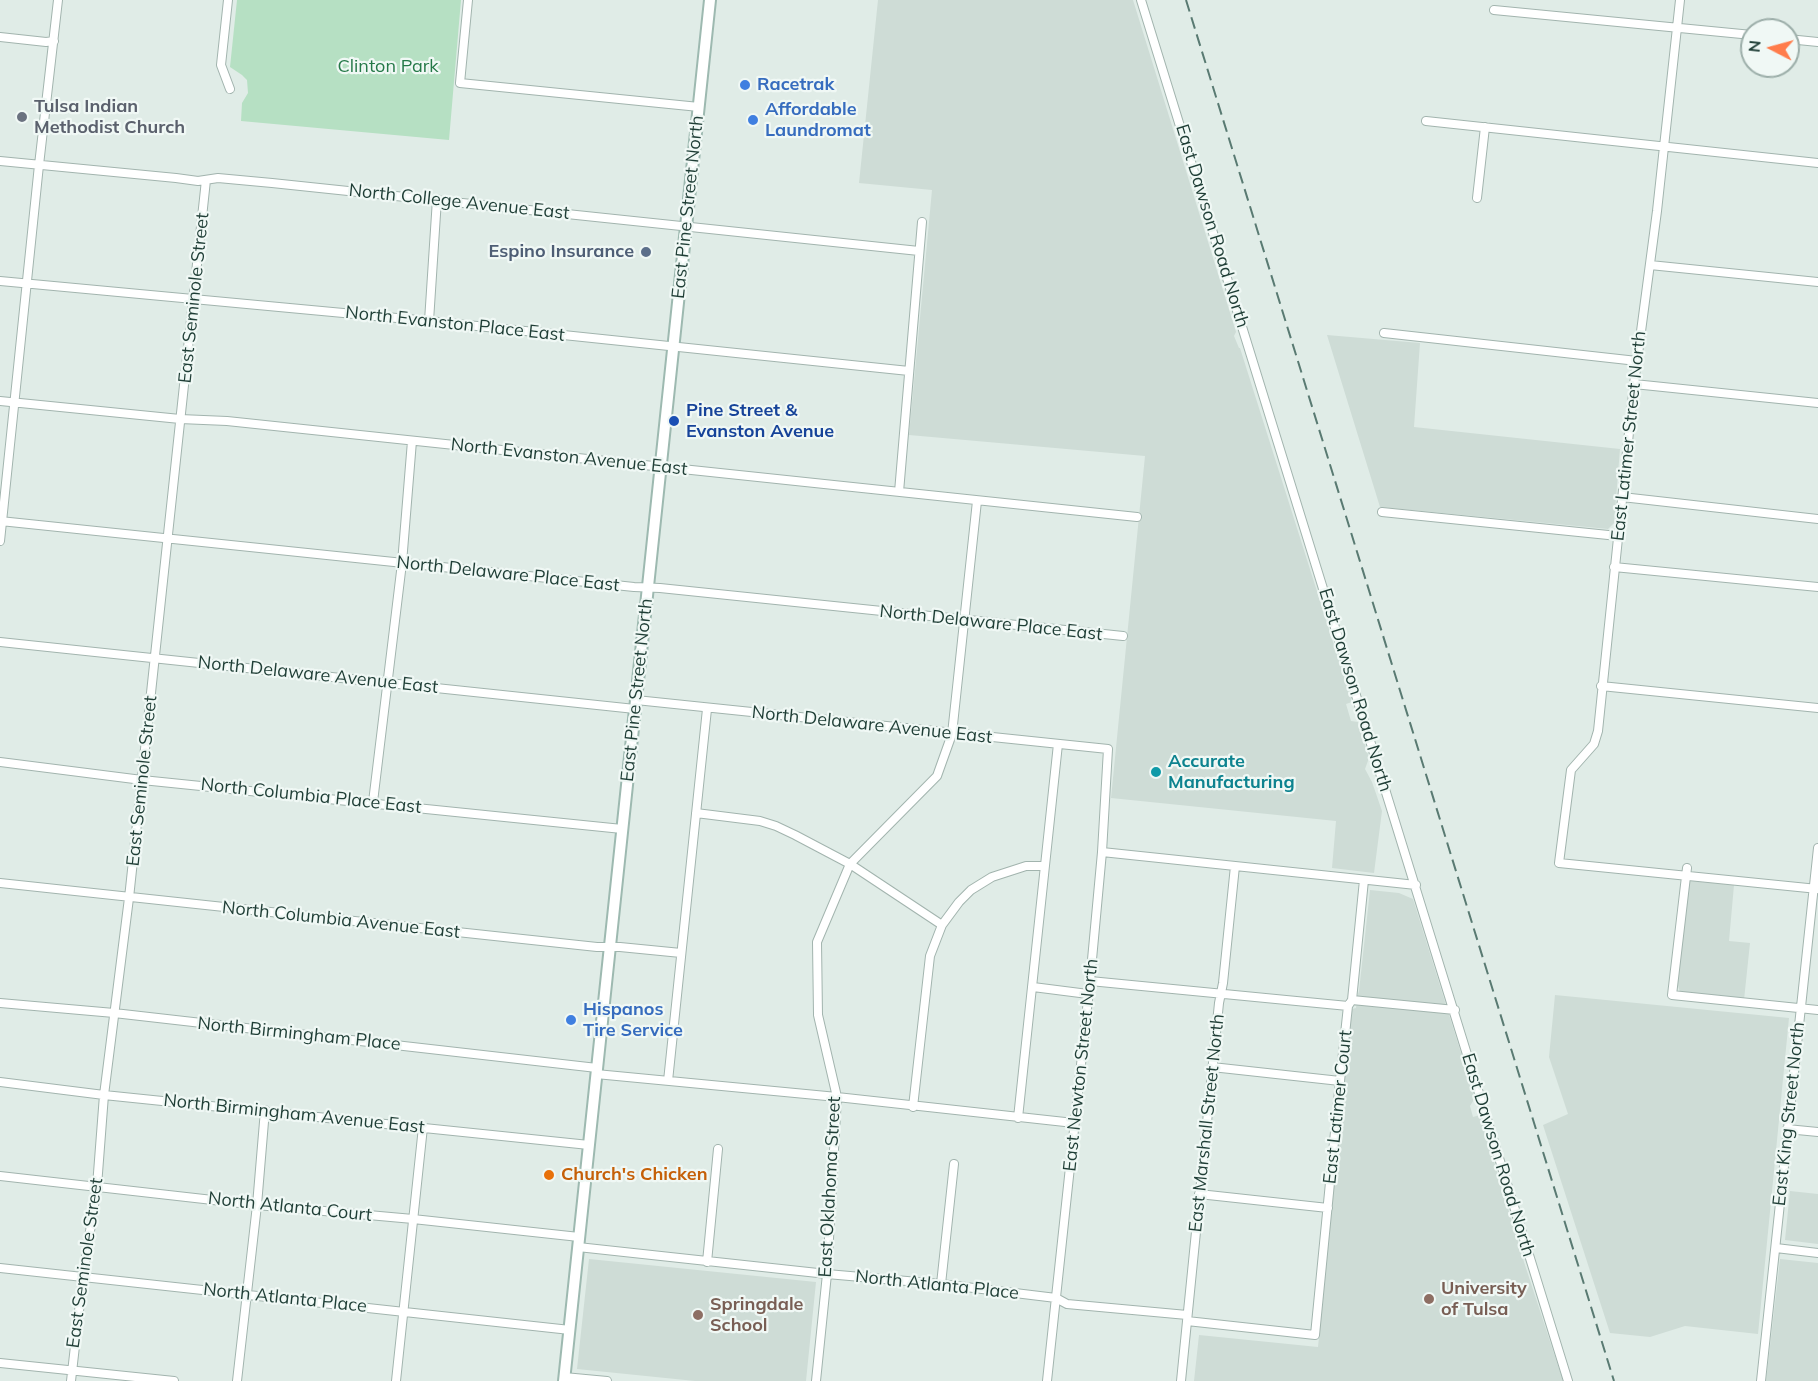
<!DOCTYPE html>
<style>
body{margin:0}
#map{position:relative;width:1818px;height:1381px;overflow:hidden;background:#e0ece7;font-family:Mulish,sans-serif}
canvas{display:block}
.north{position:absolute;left:1740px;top:18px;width:60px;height:60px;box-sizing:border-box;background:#f0f8f5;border:2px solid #9caea9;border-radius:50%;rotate:276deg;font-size:16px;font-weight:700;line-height:24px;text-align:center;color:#1f3e36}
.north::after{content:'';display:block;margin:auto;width:21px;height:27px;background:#ff7c4b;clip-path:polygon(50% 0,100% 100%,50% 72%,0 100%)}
</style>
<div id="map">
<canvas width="1818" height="1381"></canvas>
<div class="north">N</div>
</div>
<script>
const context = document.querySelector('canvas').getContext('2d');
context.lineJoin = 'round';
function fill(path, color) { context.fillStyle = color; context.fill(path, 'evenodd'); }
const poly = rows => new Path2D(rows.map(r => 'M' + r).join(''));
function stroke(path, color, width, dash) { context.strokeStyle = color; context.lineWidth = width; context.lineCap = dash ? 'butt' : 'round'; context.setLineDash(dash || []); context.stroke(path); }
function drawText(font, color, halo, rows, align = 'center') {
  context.font = font + ' Mulish,sans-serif'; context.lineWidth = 4.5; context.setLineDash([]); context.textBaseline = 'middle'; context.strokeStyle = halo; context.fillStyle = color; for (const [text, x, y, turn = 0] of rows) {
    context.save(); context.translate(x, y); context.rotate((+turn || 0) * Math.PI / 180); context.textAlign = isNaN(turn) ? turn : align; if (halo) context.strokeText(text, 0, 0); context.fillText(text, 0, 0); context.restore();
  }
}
fill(poly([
 [878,0,1133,0,1236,332,1234,336,1239,348,1240,348,1352,702,1346,704,1351,721,1358,722,1369,758,1365,769,1372,782,1382,811,1374,873,1332,868,1336,821,1111,798,1145,456,909,435,932,190,859,183],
 [1327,335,1420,343,1414,427,1620,449,1614,523,1608,529,1380,507],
 [1690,881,1734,885,1729,941,1750,943,1744,1000,1680,992,1676,980],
 [1370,890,1399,893,1413,899,1475,1098,1470,1106,1473,1117,1480,1115,1524,1262,1563,1381,1194,1381,1199,1335,1318,1347,1352,1009,1356,1008,1357,997,1359,991],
 [1555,995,1789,1018,1758,1334,1685,1326,1650,1337,1610,1333,1543,1125,1568,1114,1549,1057],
 [1790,1191,1818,1194,1818,1244,1785,1240],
 [589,1259,816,1282,806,1381,695,1381,577,1369],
 [1780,1259,1818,1263,1818,1381,1766,1381]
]), '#cedcd6');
fill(poly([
 [237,0,461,0,449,140,241,121,242,103,248,93,247,80,242,75,230,67]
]), '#b6e0c3');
const street = poly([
 [228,0,221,65,230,89],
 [468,0,460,83,699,107],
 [1141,0,1568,1381],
 [1680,0,1657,211,1634,384,1598,731,1594,744,1571,770,1559,863,1818,889],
 [1494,10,1752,35],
 [0,37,46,42,54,41],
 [1788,39,1818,42],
 [1426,121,1818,163],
 [0,161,176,178,198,181,218,178,272,183,919,251],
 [1477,198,1485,127],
 [1650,265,1818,282],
 [0,281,429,321,909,371],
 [429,321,437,199],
 [1384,333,1637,361],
 [1634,384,1818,403],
 [0,401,180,419,227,421,1137,517],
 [899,492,922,222],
 [1622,497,1818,519],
 [1382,512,1618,536],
 [0,521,634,587,660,588,1123,636],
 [0,541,39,165,58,0],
 [1614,567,1818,587],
 [0,642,635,709],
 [1601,686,1818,708],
 [636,700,1108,749,1102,852,1090,981,1047,1381],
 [0,762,142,780,622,829],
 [373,802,402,563,412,441],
 [696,813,760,821,776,826,795,835,850,864,942,925],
 [1102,852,1416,885],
 [1687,868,1672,995,1818,1010],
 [0,883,597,947,620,947,681,953],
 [1090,981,1348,1006],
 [1033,987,1088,994],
 [1352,1000,1455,1010],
 [0,1003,114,1013,597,1068],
 [1212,1067,1340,1081],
 [596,1074,837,1097,1074,1123],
 [668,1081,707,709],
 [0,1082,104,1095,589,1145],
 [913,1107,930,956,942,925,959,902,971,890,992,877,1026,866,1045,866],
 [1018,1118,1058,744],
 [1787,1129,1818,1132],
 [0,1176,257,1205,413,1219,579,1237],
 [1199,1194,1328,1208],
 [578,1247,827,1274,941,1284,1056,1298,1067,1304,1187,1315],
 [1776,1248,1818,1253],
 [707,1262,718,1149],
 [0,1268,570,1330],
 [941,1284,954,1164],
 [1187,1321,1315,1335,1340,1081,1348,1006,1352,1000,1364,880],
 [0,1363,174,1381],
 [564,1377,607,1381],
 [71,1381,83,1276,97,1186,104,1095,129,898,206,180],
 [237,1381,257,1205,265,1110],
 [396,1381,423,1127],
 [816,1381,827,1274,837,1097,818,1015,817,942,850,864,937,776,952,734,977,501],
 [1181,1381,1219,1003,1223,983,1235,866],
 [1761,1381,1818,848]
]);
const secondary = poly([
 [564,1381,710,0]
]);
stroke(street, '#a2b4ae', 10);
stroke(secondary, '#9db9b0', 14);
stroke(street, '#fff', 8);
stroke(secondary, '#fff', 10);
stroke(poly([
 [1186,0,1614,1381]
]), '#597a72', 2, [12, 6]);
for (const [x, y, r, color] of [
 [745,85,6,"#3f7fe0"],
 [22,117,6,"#6b7280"],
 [753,120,6,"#3f7fe0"],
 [646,252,6,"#5c6f8a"],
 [674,421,6,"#1a4fb4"],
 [1156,772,6,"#0f9aa8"],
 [571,1020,6,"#3f7fe0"],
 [549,1175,6,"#e8710a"],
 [1429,1299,6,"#8d6e63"],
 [698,1315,6,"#8d6e63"]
]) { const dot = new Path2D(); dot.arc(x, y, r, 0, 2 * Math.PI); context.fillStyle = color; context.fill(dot); stroke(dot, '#f0f8f5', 2); }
drawText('18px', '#257948', '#f0f8f5', [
 ["Clinton Park",388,67]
]);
drawText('bold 18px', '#366cbe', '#f0f8f5', [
 ["Racetrak",757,85],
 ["Affordable",765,110],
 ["Laundromat",765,131],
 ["Hispanos",583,1010],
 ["Tire Service",583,1031]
], 'left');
drawText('bold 18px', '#5b616d', '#f0f8f5', [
 ["Tulsa Indian",34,107],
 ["Methodist Church",34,128]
], 'left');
drawText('18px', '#1f3e36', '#f0f8f5', [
 ["North College Avenue East",459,202,6],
 ["East Pine Street North",688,207,-84],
 ["East Dawson Road North",1212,226,73],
 ["East Seminole Street",194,298,-84],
 ["North Evanston Place East",455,324,6],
 ["East Latimer Street North",1629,436,-84],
 ["North Evanston Avenue East",569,457,6],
 ["North Delaware Place East",508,574,6],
 ["North Delaware Place East",991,623,6],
 ["North Delaware Avenue East",318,675,6],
 ["East Pine Street North",637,690,-84],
 ["East Dawson Road North",1355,690,73],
 ["North Delaware Avenue East",872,725,6],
 ["East Seminole Street",142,781,-84],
 ["North Columbia Place East",311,796,6],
 ["North Columbia Avenue East",341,920,6],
 ["North Birmingham Place",299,1034,6],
 ["East Newton Street North",1081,1065,-84],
 ["East Latimer Court",1338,1107,-84],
 ["North Birmingham Avenue East",294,1114,6],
 ["East King Street North",1789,1114,-84],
 ["East Marshall Street North",1207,1123,-84],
 ["East Dawson Road North",1498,1155,73],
 ["East Oklahoma Street",830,1187,-87],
 ["North Atlanta Court",290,1207,6],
 ["East Seminole Street",85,1263,-82],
 ["North Atlanta Place",937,1285,6],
 ["North Atlanta Place",285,1298,6]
]);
drawText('bold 18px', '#4e5e75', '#f0f8f5', [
 ["Espino Insurance",634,252]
], 'right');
drawText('bold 18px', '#164399', '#f0f8f5', [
 ["Pine Street &",686,411],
 ["Evanston Avenue",686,432]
], 'left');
drawText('bold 18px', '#0d838f', '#f0f8f5', [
 ["Accurate",1168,762],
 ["Manufacturing",1168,783]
], 'left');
drawText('bold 18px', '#c56008', '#f0f8f5', [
 ["Church's Chicken",561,1175]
], 'left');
drawText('bold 18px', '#785e54', '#f0f8f5', [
 ["University",1441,1289],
 ["of Tulsa",1441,1310],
 ["Springdale",710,1305],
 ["School",710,1326]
], 'left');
</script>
